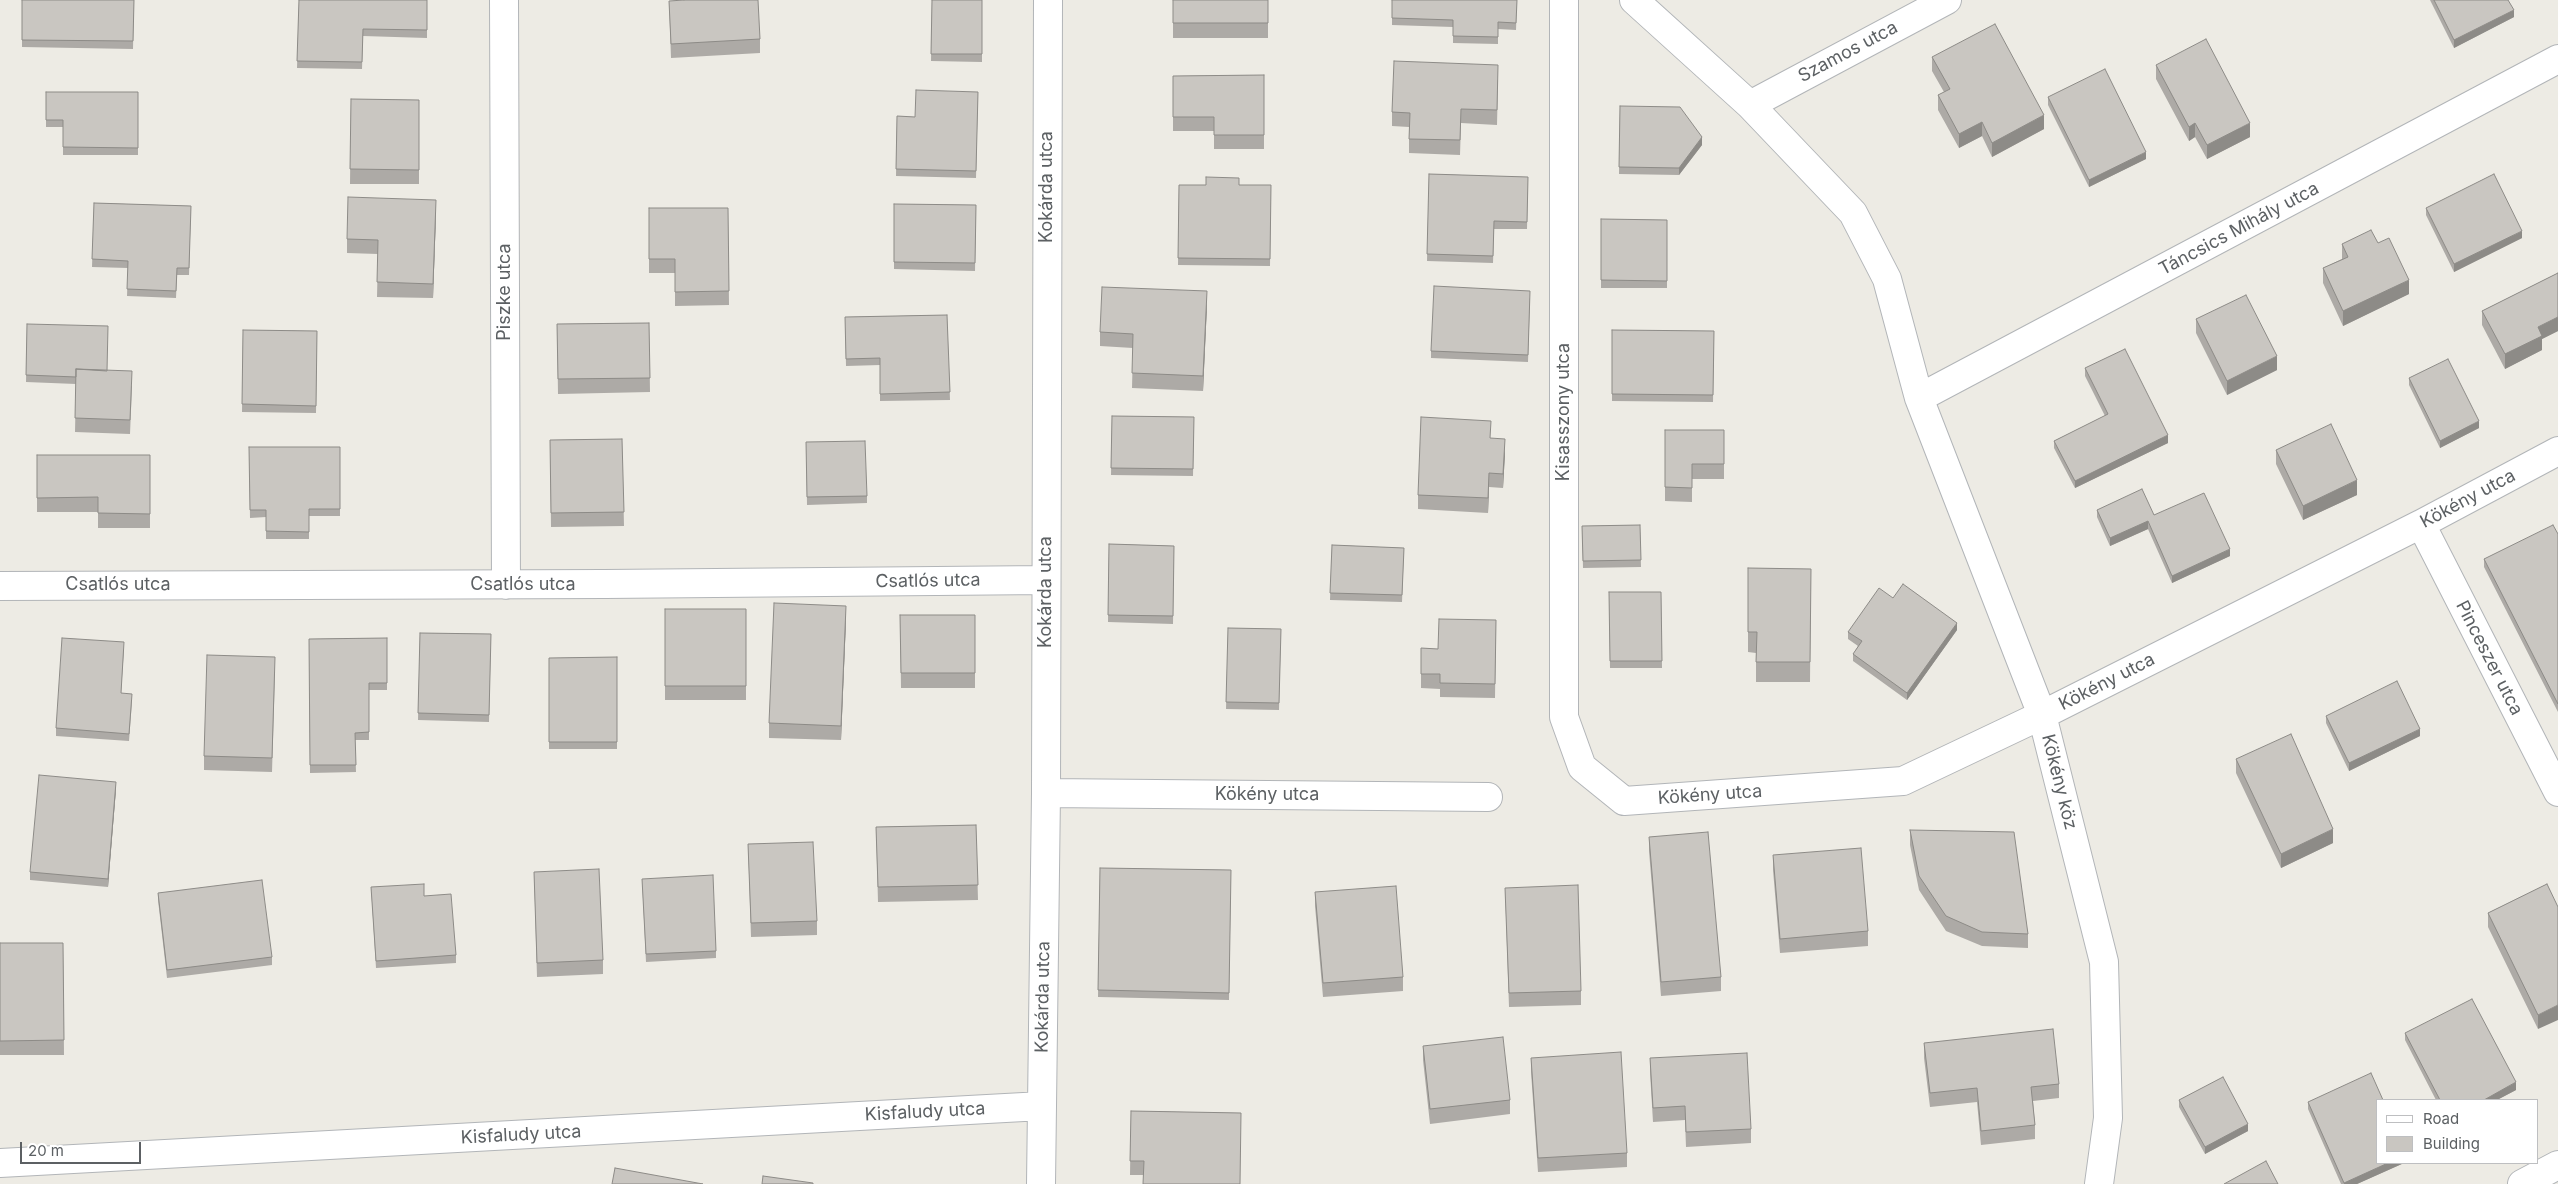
<!DOCTYPE html>
<meta charset="utf-8">
<style>
body{margin:0}
#map{position:relative;width:2558px;height:1184px;overflow:hidden;background:#edebe4;font-family:Inter,sans-serif}
canvas{display:block}
.legend{position:absolute;left:2376px;top:1099px;width:162px;height:65px;box-sizing:border-box;background:#fff;border:1px solid #bebfc1;margin:0;padding:6px 9px;list-style:none;font-size:15px;color:#5c6063}
.legend li{display:flex;align-items:center;gap:10px;height:25px}
.legend b{width:25px;border:1px solid #bebfc1}
.scale{position:absolute;left:20px;top:1142px;width:121px;height:22px;box-sizing:border-box;border:2px solid #5c6063;border-top:0;padding-left:6px;font-size:15px;line-height:18px;white-space:nowrap;color:#5c6063;-webkit-text-stroke:4px #fff;paint-order:stroke}
</style>
<div id="map">
<canvas width="2558" height="1184"></canvas>
<ul class="legend">
<li><b style="height:6px;background:#fff"></b>Road</li>
<li><b style="height:14px;background:#c9c6c1"></b>Building</li>
</ul>
<div class="scale">20 m</div>
</div>
<script>
const context = document.querySelector('canvas').getContext('2d');
context.lineJoin = 'round';
const poly = rows => new Path2D(rows.map(r => 'M' + r).join(''));
function stroke(path, color, width, dash) { context.strokeStyle = color; context.lineWidth = width; context.lineCap = dash ? 'butt' : 'round'; context.setLineDash(dash || []); context.stroke(path); }
function fill(path, color) { context.fillStyle = color; context.fill(path, 'evenodd'); }
function drawText(font, color, halo, rows, align = 'center') {
  context.font = font + ' Inter,sans-serif'; context.lineWidth = 4; context.setLineDash([]); context.textBaseline = 'middle'; context.strokeStyle = halo; context.fillStyle = color; for (const [text, x, y, turn = 0] of rows) {
    context.save(); context.translate(x, y); context.rotate((+turn || 0) * Math.PI / 180); context.textAlign = isNaN(turn) ? turn : align; if (halo) context.strokeText(text, 0, 0); context.fillText(text, 0, 0); context.restore();
  }
}
const street = poly([
 [504,0,506,585],
 [1564,0,1564,717,1582,767,1624,801,1903,781,2042,715,2421,524,2558,451],
 [1634,0,1750,105,1853,213,1887,279,1919,398,2042,715,2104,962,2108,1118,2099,1184],
 [1750,105,1947,0],
 [1919,398,2558,59],
 [2421,524,2558,792],
 [0,586,605,584,1046,580],
 [1046,793,1488,797],
 [0,1163,1042,1106],
 [1041,1184,1046,793,1048,0],
 [2522,1184,2558,1165]
]);
stroke(street, '#b2b5b8', 30);
stroke(street, '#fff', 28);
fill(poly([
 [22,0,134,0,133,49,22,47],
 [299,0,427,0,427,38,363,36,362,69,297,68],
 [932,0,982,0,982,62,931,61],
 [1173,0,1268,0,1268,38,1173,38],
 [1392,0,1517,0,1516,30,1498,29,1498,44,1453,43,1453,27,1392,25],
 [2430,0,2508,0,2514,17,2454,48],
 [669,1,760,39,760,53,671,58],
 [1932,57,2044,129,1992,157,1982,136,1959,148,1938,110,1938,95,1944,92,1932,71],
 [2156,65,2250,137,2207,159,2195,137,2189,141,2156,79],
 [1264,75,1264,149,1214,149,1214,131,1173,131,1173,76],
 [1498,80,1497,125,1461,123,1460,155,1409,153,1409,127,1392,126,1392,112],
 [46,92,138,92,138,155,63,155,63,127,46,127],
 [978,92,976,178,896,176,897,116,915,117],
 [2048,97,2146,159,2089,187,2048,105],
 [351,99,419,100,419,184,350,184],
 [1620,106,1702,145,1679,175,1619,174],
 [1429,174,1528,177,1527,229,1494,229,1493,263,1427,261],
 [1179,185,1271,185,1270,266,1178,265],
 [94,203,191,206,189,275,177,275,176,298,127,296,128,268,92,267],
 [894,204,976,205,975,271,894,269],
 [649,208,728,208,729,305,675,306,675,273,649,273],
 [2426,208,2522,238,2454,272,2426,215],
 [436,214,433,298,377,297,378,254,347,253,347,239],
 [1601,219,1667,220,1667,288,1601,288],
 [2378,243,2409,294,2343,326,2323,283,2323,268,2342,259,2342,244],
 [2558,273,2558,331,2542,339,2542,350,2505,369,2482,325,2482,311],
 [1530,298,1528,362,1431,358,1431,351],
 [1207,305,1203,391,1132,388,1133,348,1100,346,1100,332],
 [947,315,950,400,880,401,880,365,846,366,845,317],
 [2196,319,2277,370,2227,395,2196,333],
 [649,323,650,392,558,394,557,324],
 [27,324,132,386,130,434,75,432,76,384,26,382],
 [243,330,317,331,316,413,242,412],
 [1612,330,1714,331,1713,402,1612,401],
 [2085,368,2168,443,2075,488,2054,448,2054,441,2105,416,2085,376],
 [2409,378,2479,428,2440,448,2409,385],
 [1112,416,1194,417,1193,476,1111,475],
 [1665,430,1724,430,1724,479,1692,479,1692,502,1665,501],
 [1491,438,1505,453,1503,488,1489,487,1488,513,1418,509,1418,495],
 [622,439,624,526,551,527,550,440],
 [806,442,867,496,867,503,807,505],
 [249,447,340,447,340,516,309,516,309,539,266,539,266,517,250,518],
 [2276,450,2357,495,2303,520,2276,464],
 [37,455,150,455,150,528,98,528,98,512,37,512],
 [2097,510,2154,515,2230,556,2172,583,2148,529,2110,546,2097,517],
 [1640,525,1641,567,1583,568,1582,526],
 [2558,534,2558,712,2484,567,2484,559],
 [1109,544,1174,546,1173,624,1108,622],
 [1332,545,1404,548,1402,602,1330,600],
 [1748,568,1811,569,1810,682,1756,682,1756,653,1748,652],
 [1609,592,1661,592,1662,668,1610,668],
 [1893,598,1957,630,1907,700,1853,661,1853,654,1858,646,1848,639,1848,632],
 [665,609,746,609,746,700,665,700],
 [900,615,975,615,975,688,901,688],
 [846,620,841,740,769,738,769,723],
 [1496,620,1495,698,1440,697,1440,689,1421,688,1421,648,1438,649],
 [1228,628,1281,629,1279,710,1226,709],
 [420,633,491,634,489,722,418,720],
 [387,638,387,690,369,690,369,740,355,740,356,772,310,773,309,639],
 [124,649,121,693,132,701,129,741,56,736,56,728],
 [617,657,617,749,549,749,549,658],
 [275,671,272,772,204,770,204,756],
 [2326,716,2420,736,2349,771,2326,723],
 [2236,759,2333,843,2281,868,2236,773],
 [116,789,108,887,30,880,30,872],
 [976,825,978,900,878,902,876,827],
 [1910,830,2028,934,2028,948,1982,946,1946,931,1919,890,1910,845],
 [1649,837,1721,977,1721,991,1661,996,1649,851],
 [748,844,817,921,817,935,751,937],
 [1773,855,1868,931,1868,946,1780,953,1773,870],
 [1100,868,1231,870,1229,1000,1098,997],
 [534,872,603,960,603,974,537,977],
 [642,879,716,951,716,958,646,962],
 [2547,884,2538,1029,2488,927,2488,913],
 [371,887,424,896,456,955,456,963,376,968],
 [1505,888,1581,991,1581,1005,1509,1007],
 [1315,892,1403,977,1403,991,1323,997,1315,906],
 [158,893,272,957,272,965,167,978,158,900],
 [0,943,63,943,64,1055,0,1055],
 [2405,1033,2516,1090,2497,1100,2436,1100,2405,1040],
 [1924,1043,2059,1084,2059,1098,2033,1101,2035,1125,2035,1139,1981,1145,1977,1102,1930,1107,1924,1058],
 [1423,1046,1510,1100,1510,1114,1430,1124,1423,1060],
 [1531,1058,1627,1153,1627,1167,1538,1172,1531,1072],
 [1650,1058,1751,1129,1751,1143,1686,1147,1685,1120,1653,1122,1650,1072],
 [2179,1100,2248,1131,2205,1154,2179,1107],
 [2308,1102,2377,1163,2404,1163,2357,1184,2341,1184,2308,1109],
 [1131,1111,1241,1113,1143,1175,1130,1175]
]), '#adaaa6');
fill(poly([
 [2514,10,2514,17,2454,48,2454,40],
 [2044,115,2044,129,1992,157,1992,143],
 [1982,122,1982,136,1959,148,1959,134],
 [2195,123,2195,137,2189,141,2189,127],
 [2250,123,2250,137,2207,159,2207,145],
 [1702,137,1702,145,1679,175,1679,168],
 [2146,152,2146,159,2089,187,2089,180],
 [436,200,436,214,433,298,433,284],
 [2522,231,2522,238,2454,272,2454,264],
 [2409,280,2409,294,2343,326,2343,311],
 [1207,291,1207,305,1203,391,1203,376],
 [2558,317,2558,331,2542,339,2542,350,2505,369,2505,354,2538,327],
 [2277,356,2277,370,2227,395,2227,381],
 [2479,421,2479,428,2440,448,2440,441],
 [2168,435,2168,443,2075,488,2075,481],
 [1505,439,1505,453,1503,488,1503,474],
 [1489,473,1489,487,1488,513,1488,498],
 [2357,480,2357,495,2303,520,2303,506],
 [2148,521,2148,529,2110,546,2110,538],
 [2230,549,2230,556,2172,583,2172,576],
 [846,606,846,620,841,740,841,726],
 [1957,623,1957,630,1907,700,1907,693],
 [2420,729,2420,736,2349,771,2349,763],
 [116,782,116,789,108,887,108,879],
 [2333,829,2333,843,2281,868,2281,854],
 [2558,1005,2558,1020,2538,1029,2538,1015],
 [2516,1082,2516,1090,2497,1100,2484,1100],
 [2248,1124,2248,1131,2205,1154,2205,1147],
 [2388,1163,2404,1163,2357,1184,2344,1184,2344,1183]
]), '#8d8b87');
const building = poly([
 [22,0,134,0,133,41,22,40,22,0],
 [299,0,427,0,427,30,363,29,362,62,297,61,299,0],
 [684,0,758,0,760,39,671,44,669,1,684,0],
 [932,0,982,0,982,54,931,54,932,0],
 [1173,0,1268,0,1268,23,1173,23,1173,0],
 [1392,0,1517,0,1516,23,1498,22,1498,37,1453,36,1453,20,1392,18,1392,0],
 [2434,0,2508,0,2514,10,2454,40,2434,0],
 [1995,24,2044,115,1992,143,1982,122,1959,134,1938,95,1950,89,1932,57,1995,24],
 [2206,39,2250,123,2207,145,2195,123,2189,127,2156,65,2206,39],
 [1394,61,1498,65,1497,110,1461,109,1460,140,1409,139,1410,113,1392,112,1394,61],
 [2105,69,2146,152,2089,180,2048,97,2105,69],
 [1264,75,1264,135,1214,135,1214,117,1173,117,1173,76,1264,75],
 [916,90,978,92,976,171,896,169,897,116,915,117,916,90],
 [46,92,138,92,138,148,63,147,63,120,46,120,46,92],
 [351,99,419,100,419,170,350,169,351,99],
 [1620,106,1680,107,1702,137,1679,168,1619,167,1620,106],
 [1429,174,1528,177,1527,222,1494,221,1493,256,1427,254,1429,174],
 [2494,174,2522,231,2454,264,2426,208,2494,174],
 [1206,177,1239,178,1239,185,1271,185,1270,259,1178,258,1179,185,1206,185,1206,177],
 [348,197,436,200,433,284,377,282,378,240,347,239,348,197],
 [94,203,191,206,189,268,177,268,176,291,127,289,128,261,92,259,94,203],
 [894,204,976,205,975,263,894,262,894,204],
 [649,208,728,208,729,291,675,292,675,259,649,259,649,208],
 [1601,219,1667,220,1667,281,1601,280,1601,219],
 [2371,230,2378,243,2389,238,2409,280,2343,311,2323,268,2348,257,2342,244,2371,230],
 [2558,273,2558,317,2538,327,2542,336,2505,354,2482,311,2558,273],
 [1434,286,1530,291,1528,355,1431,351,1434,286],
 [1102,287,1207,291,1203,376,1132,373,1133,334,1100,332,1102,287],
 [2246,295,2277,356,2227,381,2196,319,2246,295],
 [947,315,950,392,880,394,880,358,846,359,845,317,947,315],
 [649,323,650,378,558,379,557,324,649,323],
 [27,324,108,326,107,371,76,369,76,377,26,375,27,324],
 [243,330,317,331,316,406,242,404,243,330],
 [1612,330,1714,331,1713,395,1612,394,1612,330],
 [2125,349,2168,435,2075,481,2054,441,2108,414,2085,368,2125,349],
 [2448,359,2479,421,2440,441,2409,378,2448,359],
 [76,369,132,371,130,420,75,418,76,369],
 [1112,416,1194,417,1193,469,1111,468,1112,416],
 [1421,417,1491,421,1490,438,1505,439,1503,474,1489,473,1488,498,1418,495,1421,417],
 [2331,424,2357,480,2303,506,2276,450,2331,424],
 [1665,430,1724,430,1724,464,1692,464,1692,488,1665,487,1665,430],
 [622,439,624,512,551,513,550,440,622,439],
 [865,441,867,496,807,497,806,442,865,441],
 [249,447,340,447,340,509,309,509,309,532,266,531,266,510,250,510,249,447],
 [37,455,150,455,150,514,98,513,98,497,37,498,37,455],
 [2142,489,2154,515,2204,493,2230,549,2172,576,2148,521,2110,538,2097,510,2142,489],
 [1640,525,1641,560,1583,561,1582,526,1640,525],
 [2553,525,2558,534,2558,704,2484,559,2553,525],
 [1109,544,1174,546,1173,616,1108,615,1109,544],
 [1332,545,1404,548,1402,595,1330,593,1332,545],
 [1748,568,1811,569,1810,662,1756,662,1757,632,1748,632,1748,568],
 [1903,584,1957,623,1907,693,1853,654,1862,641,1848,632,1879,588,1893,598,1903,584],
 [1609,592,1661,592,1662,661,1610,661,1609,592],
 [774,603,846,606,841,726,769,723,774,603],
 [665,609,746,609,746,686,665,686,665,609],
 [900,615,975,615,975,673,901,673,900,615],
 [1439,619,1496,620,1495,684,1440,683,1440,674,1421,674,1421,648,1438,649,1439,619],
 [1228,628,1281,629,1279,703,1226,702,1228,628],
 [420,633,491,634,489,715,418,713,420,633],
 [62,638,124,642,121,693,132,694,129,734,56,728,62,638],
 [387,638,387,683,369,683,369,732,355,733,356,765,310,765,309,639,387,638],
 [207,655,275,657,272,758,204,756,207,655],
 [617,657,617,742,549,742,549,658,617,657],
 [2397,681,2420,729,2349,763,2326,716,2397,681],
 [2291,734,2333,829,2281,854,2236,759,2291,734],
 [39,775,116,782,108,879,30,872,39,775],
 [976,825,978,885,878,887,876,827,976,825],
 [1910,830,2014,832,2028,934,1982,932,1946,916,1919,876,1910,830],
 [1708,832,1721,977,1661,982,1649,837,1708,832],
 [813,842,817,921,751,923,748,844,813,842],
 [1861,848,1868,931,1780,939,1773,855,1861,848],
 [1100,868,1231,870,1229,993,1098,990,1100,868],
 [599,869,603,960,537,963,534,872,599,869],
 [713,875,716,951,646,954,642,879,713,875],
 [262,880,272,957,167,970,158,893,262,880],
 [424,884,424,896,451,894,456,955,376,961,371,887,424,884],
 [2547,884,2558,907,2558,1005,2538,1015,2488,913,2547,884],
 [1578,885,1581,991,1509,993,1505,888,1578,885],
 [1396,886,1403,977,1323,983,1315,892,1396,886],
 [0,943,63,943,64,1040,0,1041,0,943],
 [2472,999,2516,1082,2484,1100,2440,1100,2405,1033,2472,999],
 [2053,1029,2059,1084,2031,1087,2035,1125,1981,1131,1977,1088,1930,1093,1924,1043,2053,1029],
 [1503,1037,1510,1100,1430,1109,1423,1046,1503,1037],
 [1621,1052,1627,1153,1538,1158,1531,1058,1621,1052],
 [1747,1053,1751,1129,1686,1132,1685,1106,1653,1108,1650,1058,1747,1053],
 [2371,1073,2383,1100,2377,1100,2377,1163,2388,1163,2344,1183,2308,1102,2371,1073],
 [2223,1077,2248,1124,2205,1147,2179,1100,2223,1077],
 [1131,1111,1241,1113,1240,1184,1143,1184,1144,1161,1130,1161,1131,1111],
 [2266,1161,2278,1184,2224,1184,2266,1161],
 [615,1168,703,1184,612,1184,615,1168],
 [763,1176,813,1183,813,1184,762,1184,763,1176]
]);
fill(building, '#c9c6c1');
stroke(building, '#8d8b87', 1);
drawText('18px', '#5c6063', '#fff', [
 ["Szamos utca",1848,52,-28],
 ["Kokárda utca",1047,187,-90],
 ["Táncsics Mihály utca",2239,229,-28],
 ["Piszke utca",505,292,-90],
 ["Kisasszony utca",1564,412,-90],
 ["Kökény utca",2468,499,-28],
 ["Csatlós utca",928,581,-1],
 ["Csatlós utca",118,585],
 ["Csatlós utca",523,585],
 ["Kokárda utca",1046,592,-90],
 ["Pinceszer utca",2489,658,63],
 ["Kökény utca",2107,682,-27],
 ["Kökény köz",2059,782,76],
 ["Kökény utca",1267,795],
 ["Kökény utca",1710,795,-4],
 ["Kokárda utca",1043,997,-89],
 ["Kisfaludy utca",925,1112,-3],
 ["Kisfaludy utca",521,1135,-3]
]);
</script>
